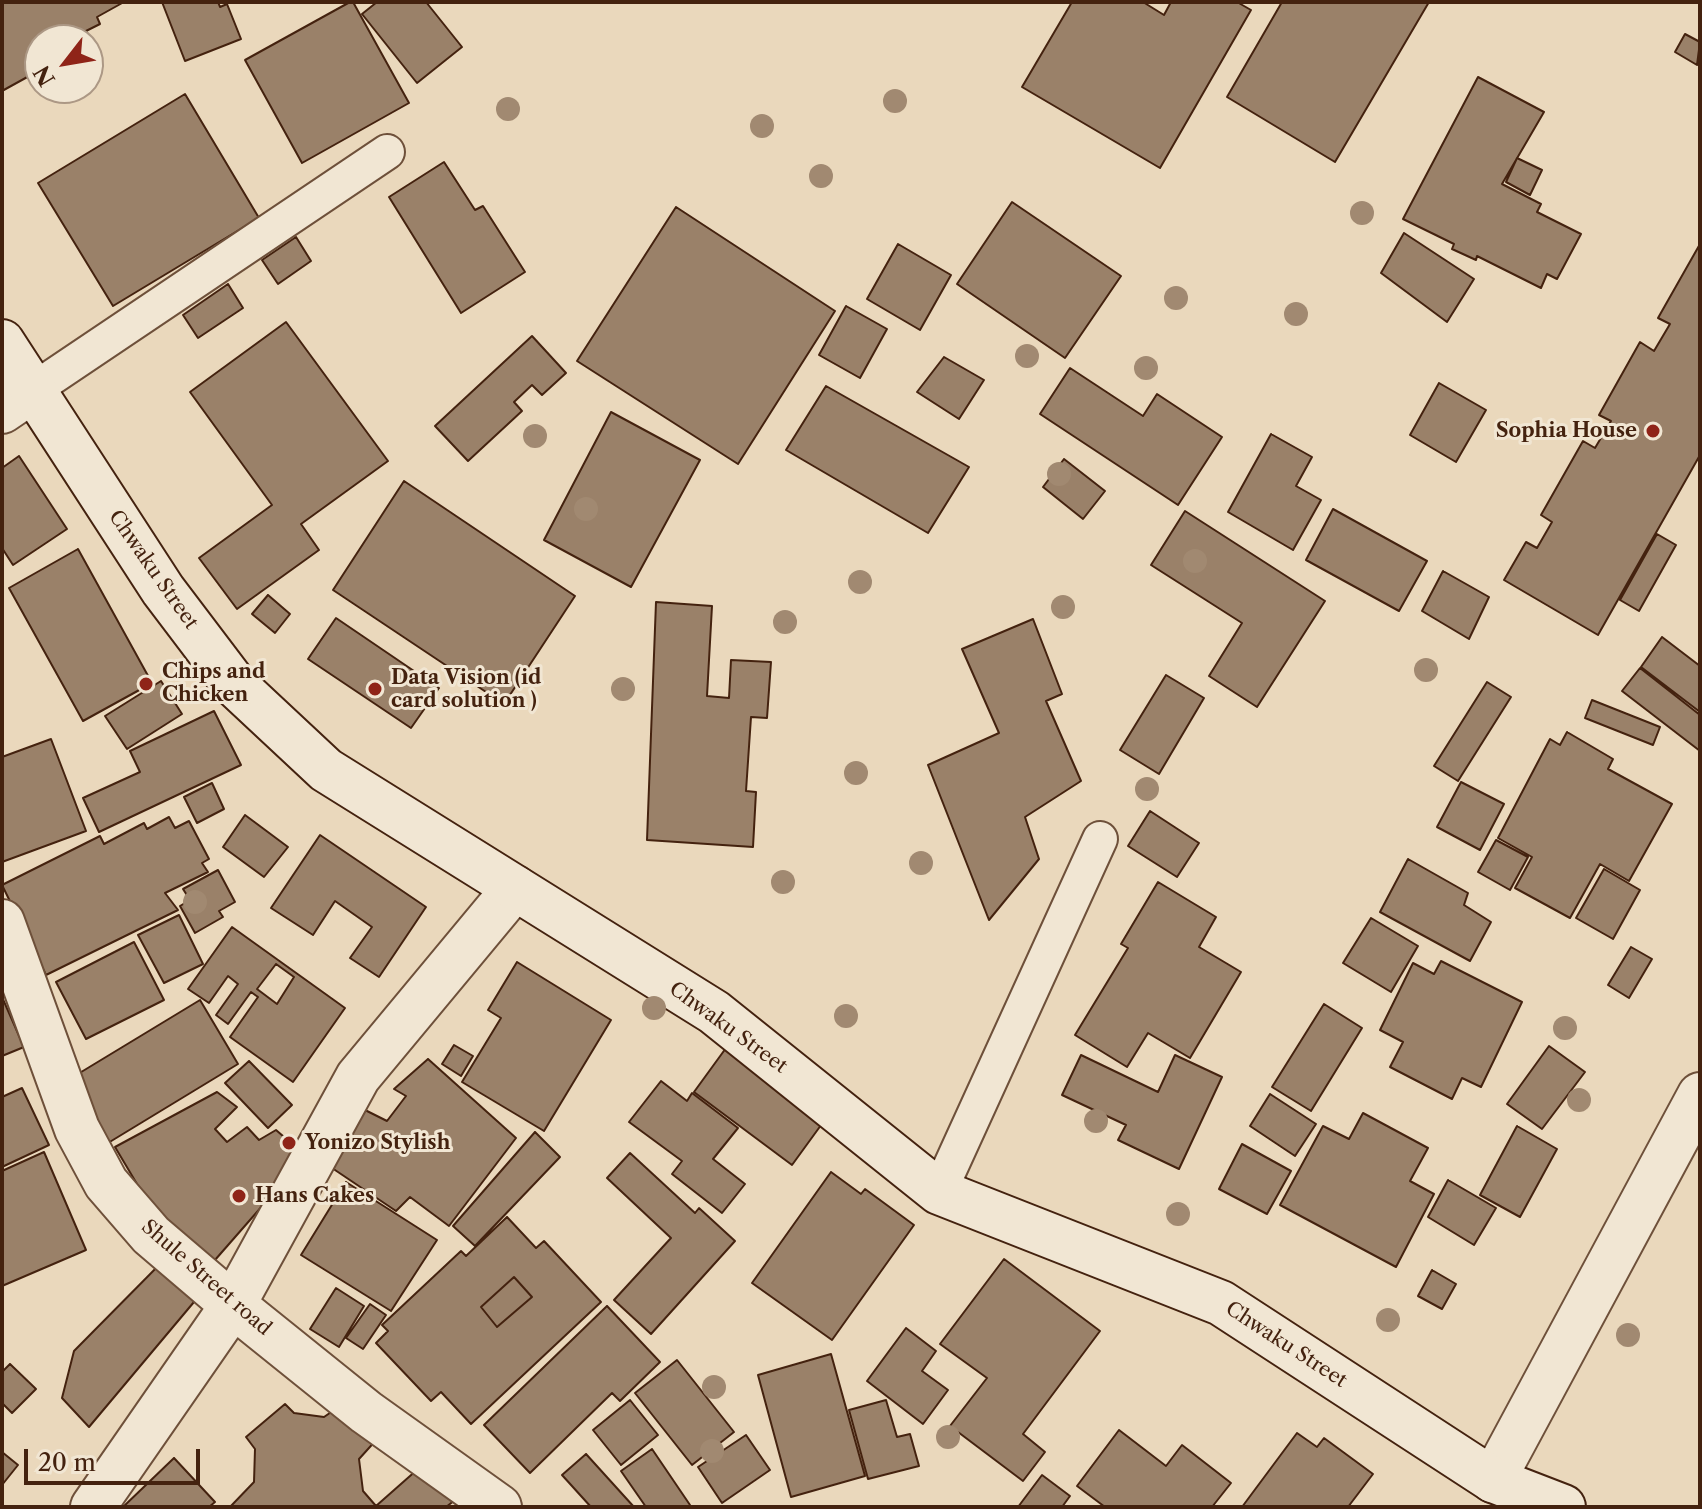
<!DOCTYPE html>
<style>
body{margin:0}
#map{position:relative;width:1702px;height:1509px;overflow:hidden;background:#ead8bc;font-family:"Libre Caslon Text",serif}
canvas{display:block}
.frame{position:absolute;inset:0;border:4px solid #44220f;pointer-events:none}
.north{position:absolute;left:24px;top:24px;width:80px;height:80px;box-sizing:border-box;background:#f1e6d3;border:2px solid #ac9885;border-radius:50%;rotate:239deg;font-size:22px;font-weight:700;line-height:32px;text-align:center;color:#44220f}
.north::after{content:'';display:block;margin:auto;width:28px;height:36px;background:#8f2418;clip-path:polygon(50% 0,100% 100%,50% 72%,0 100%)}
.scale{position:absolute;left:24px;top:1449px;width:176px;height:36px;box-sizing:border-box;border:4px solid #44220f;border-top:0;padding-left:10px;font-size:24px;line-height:28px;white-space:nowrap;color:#44220f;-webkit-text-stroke:6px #f1e6d3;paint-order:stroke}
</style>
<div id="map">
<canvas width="1702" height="1509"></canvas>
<div class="frame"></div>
<div class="north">N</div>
<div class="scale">20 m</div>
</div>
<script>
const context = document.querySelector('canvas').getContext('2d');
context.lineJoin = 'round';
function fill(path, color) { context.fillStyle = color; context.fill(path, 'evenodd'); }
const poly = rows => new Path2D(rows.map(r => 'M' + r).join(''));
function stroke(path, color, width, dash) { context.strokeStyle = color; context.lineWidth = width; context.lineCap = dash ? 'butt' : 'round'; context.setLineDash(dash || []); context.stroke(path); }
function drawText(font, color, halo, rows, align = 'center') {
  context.font = font + ' "Libre Caslon Text",serif'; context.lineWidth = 6; context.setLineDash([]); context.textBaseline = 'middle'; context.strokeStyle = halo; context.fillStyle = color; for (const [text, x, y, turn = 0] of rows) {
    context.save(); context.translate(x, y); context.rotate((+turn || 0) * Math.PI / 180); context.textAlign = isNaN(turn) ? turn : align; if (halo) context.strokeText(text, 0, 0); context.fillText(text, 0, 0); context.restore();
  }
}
const building = poly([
 [2,2,124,2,97,17,100,24,86,31,92,41,88,44,88,40,40,40,40,70,2,91,2,2],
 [162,2,218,2,220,7,227,4,241,39,185,61,162,2],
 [350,2,353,2,409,103,302,163,245,60,350,2],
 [377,2,426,2,462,47,417,83,362,14,377,2],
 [1072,2,1143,2,1164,15,1171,2,1237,2,1251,10,1160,168,1022,87,1072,2],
 [1282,2,1429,2,1335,162,1227,97,1282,2],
 [1685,34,1700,42,1697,65,1675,52,1685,34],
 [1478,77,1544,112,1502,184,1541,204,1537,212,1581,234,1557,279,1547,274,1541,288,1477,256,1476,260,1452,249,1454,244,1403,219,1478,77],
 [185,94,259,218,113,306,38,183,185,94],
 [1517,158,1542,170,1530,195,1506,182,1517,158],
 [444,162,475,210,483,206,525,272,461,313,389,197,444,162],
 [1012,202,1121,276,1065,358,957,284,1012,202],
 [676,207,835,311,738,464,577,361,676,207],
 [1404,233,1474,279,1447,322,1381,273,1404,233],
 [296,237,311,261,278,284,262,260,296,237],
 [898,244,951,275,920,330,867,299,898,244],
 [1700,244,1700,455,1598,635,1504,580,1526,542,1537,548,1552,522,1541,515,1583,441,1595,448,1611,421,1599,415,1640,342,1654,351,1670,324,1658,318,1700,244],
 [228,284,243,308,198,338,183,315,228,284],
 [846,306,887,329,860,378,819,355,846,306],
 [286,322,388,461,301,524,319,550,237,609,199,558,272,505,190,392,286,322],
 [532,336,566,373,542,395,532,385,514,402,522,411,468,461,435,426,532,336],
 [944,357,984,380,959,419,917,392,944,357],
 [1070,368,1143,416,1157,394,1222,437,1178,505,1040,414,1070,368],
 [1439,383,1486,410,1456,462,1410,435,1439,383],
 [826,386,969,467,928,533,786,450,826,386],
 [611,412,700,460,631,587,544,540,611,412],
 [1271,434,1312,457,1296,486,1321,500,1293,550,1228,512,1271,434],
 [19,456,67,529,13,565,2,548,2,468,19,456],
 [1064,459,1105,491,1083,519,1043,487,1064,459],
 [404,481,575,596,504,704,333,590,404,481],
 [1333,509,1427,561,1399,611,1306,560,1333,509],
 [1185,511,1325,601,1257,707,1209,676,1242,623,1151,565,1185,511],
 [1657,534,1676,545,1639,611,1620,600,1657,534],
 [78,549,152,683,83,721,9,588,78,549],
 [1443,571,1489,597,1469,639,1422,611,1443,571],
 [268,595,290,614,275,633,252,614,268,595],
 [656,602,712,606,707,696,729,698,731,660,771,662,767,718,751,717,746,791,756,792,753,847,647,840,656,602],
 [336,618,439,688,411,728,308,659,336,618],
 [1033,619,1062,694,1046,701,1081,781,1025,817,1039,859,989,920,928,765,999,733,962,649,1033,619],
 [1662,637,1700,666,1700,712,1641,667,1662,637],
 [1640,668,1700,715,1700,751,1622,691,1640,668],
 [1166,675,1204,698,1159,774,1120,750,1166,675],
 [161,681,182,714,127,749,105,716,161,681],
 [1487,682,1511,697,1458,781,1434,766,1487,682],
 [1592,700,1660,727,1653,745,1585,718,1592,700],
 [214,711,241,765,99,832,83,798,140,772,130,751,214,711],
 [1567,732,1613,759,1608,769,1672,804,1629,881,1600,864,1570,918,1515,888,1532,857,1498,838,1550,739,1560,745,1567,732],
 [51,739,86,831,2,862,2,757,51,739],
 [1461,782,1504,804,1480,850,1437,827,1461,782],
 [212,783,224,809,197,823,184,797,212,783],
 [1150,811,1199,843,1177,877,1128,846,1150,811],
 [245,815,288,847,264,877,223,847,245,815],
 [169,817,175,828,189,821,209,859,202,863,208,872,165,893,178,910,46,975,2,885,100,836,104,844,144,823,147,829,169,817],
 [320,835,426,907,379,977,350,958,372,927,335,901,313,935,271,908,320,835],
 [1496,840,1528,857,1510,890,1478,872,1496,840],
 [1408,859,1468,893,1464,905,1491,922,1470,961,1380,912,1408,859],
 [1604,869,1640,890,1613,939,1576,918,1604,869],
 [218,870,235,902,219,911,223,917,195,933,180,906,190,900,183,889,218,870],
 [1158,882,1216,917,1199,947,1241,972,1190,1058,1148,1033,1127,1067,1075,1035,1128,948,1121,944,1158,882],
 [179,915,203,964,164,983,138,935,179,915],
 [1371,918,1418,946,1391,992,1343,963,1371,918],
 [232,927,345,1008,293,1082,230,1037,258,997,251,992,228,1024,216,1015,238,984,228,976,209,1003,188,989,232,927],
 [276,964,294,977,277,1004,257,989,276,964],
 [134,942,164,1000,86,1039,56,982,134,942],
 [1631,947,1652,959,1629,998,1608,985,1631,947],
 [1441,961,1522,1002,1481,1087,1462,1078,1452,1099,1390,1067,1403,1042,1380,1030,1413,963,1434,974,1441,961],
 [517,962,611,1020,544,1131,462,1082,501,1018,488,1010,517,962],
 [2,997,24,1047,2,1056,2,997],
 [200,1000,238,1064,108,1143,68,1080,200,1000],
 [1324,1004,1362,1028,1311,1111,1272,1087,1324,1004],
 [454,1045,473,1056,461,1076,442,1064,454,1045],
 [1549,1046,1585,1072,1542,1129,1507,1104,1549,1046],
 [726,1048,824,1121,792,1165,694,1092,726,1048],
 [1081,1055,1158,1092,1175,1055,1222,1077,1179,1169,1118,1140,1126,1125,1062,1095,1081,1055],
 [428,1059,516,1138,449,1226,410,1197,396,1211,332,1168,365,1110,387,1121,406,1096,394,1089,428,1059],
 [249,1061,292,1105,268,1128,225,1083,249,1061],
 [661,1081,687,1101,692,1093,738,1128,713,1159,745,1184,722,1213,672,1174,682,1161,629,1122,661,1081],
 [22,1088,49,1145,2,1167,2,1097,22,1088],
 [217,1092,237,1107,215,1129,227,1142,247,1127,259,1140,276,1130,306,1156,208,1268,153,1211,115,1147,217,1092],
 [1270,1094,1316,1124,1295,1156,1250,1126,1270,1094],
 [1363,1113,1428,1148,1410,1181,1434,1194,1396,1267,1280,1205,1323,1126,1349,1139,1363,1113],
 [1517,1126,1557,1149,1520,1217,1480,1195,1517,1126],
 [535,1132,560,1157,475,1246,453,1226,535,1132],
 [1242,1144,1291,1171,1267,1214,1219,1189,1242,1144],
 [44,1152,86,1250,2,1286,2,1171,44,1152],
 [630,1153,695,1213,699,1208,735,1241,651,1334,614,1300,671,1238,607,1178,630,1153],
 [831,1172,861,1194,865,1189,914,1225,832,1340,752,1283,831,1172],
 [1448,1180,1496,1208,1474,1245,1428,1217,1448,1180],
 [346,1182,437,1240,391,1311,301,1255,346,1182],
 [507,1217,536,1248,544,1241,601,1302,471,1424,441,1392,431,1401,376,1343,388,1331,382,1325,461,1251,466,1256,507,1217],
 [514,1277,532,1297,497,1327,481,1307,514,1277],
 [166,1258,199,1296,89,1427,62,1398,74,1351,166,1258],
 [1004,1259,1100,1331,1023,1434,1045,1452,1023,1481,950,1426,987,1378,940,1344,1004,1259],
 [1432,1270,1456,1284,1442,1309,1418,1296,1432,1270],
 [514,1277,532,1297,497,1327,481,1307,514,1277],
 [336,1288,364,1306,339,1347,310,1329,336,1288],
 [370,1304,386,1315,363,1349,346,1338,370,1304],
 [607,1306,660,1362,620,1401,612,1393,530,1473,484,1425,607,1306],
 [906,1328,936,1351,922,1371,948,1390,923,1424,867,1381,906,1328],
 [831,1354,865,1476,791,1497,758,1375,831,1354],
 [677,1360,734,1432,692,1465,635,1393,677,1360],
 [10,1364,36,1389,12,1413,2,1403,2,1372,10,1364],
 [350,1399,378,1438,359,1459,363,1491,376,1506,427,1461,459,1497,446,1507,230,1507,254,1482,255,1449,246,1437,285,1404,294,1413,324,1417,350,1399],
 [630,1400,658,1435,621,1465,593,1430,630,1400],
 [886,1400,897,1437,910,1434,919,1466,868,1479,849,1410,886,1400],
 [1119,1430,1166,1466,1182,1445,1231,1483,1212,1507,1105,1507,1077,1486,1119,1430],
 [1297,1433,1317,1447,1324,1438,1373,1474,1348,1507,1242,1507,1297,1433],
 [746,1435,770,1470,722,1503,698,1467,746,1435],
 [652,1449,690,1505,688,1507,646,1507,621,1471,652,1449],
 [2,1452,18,1465,2,1485,2,1452],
 [586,1454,634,1507,591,1507,562,1475,586,1454],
 [174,1458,215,1502,209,1507,123,1507,174,1458],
 [1042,1475,1070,1496,1062,1507,1018,1507,1042,1475]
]);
fill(building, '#9a8169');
stroke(building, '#44220f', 2);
const service = poly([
 [33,390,387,152],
 [939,1192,1100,839]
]);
const minor = poly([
 [2,411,33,390],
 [2,922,77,1129,106,1183,151,1235,233,1305,366,1412,499,1507],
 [1493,1480,1700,1095],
 [93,1507,233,1305,358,1077,515,888]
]);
const secondary = poly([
 [2,342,163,590,235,685,326,770,714,1012,939,1192,1221,1303,1493,1480,1563,1507]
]);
stroke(service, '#6e503a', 38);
stroke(minor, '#6e503a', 48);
stroke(secondary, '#44220f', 48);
stroke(service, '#f1e6d3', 34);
stroke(minor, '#f1e6d3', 44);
stroke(secondary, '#f1e6d3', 44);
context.fillStyle = '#a18971';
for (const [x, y] of [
 [895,101],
 [508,109],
 [762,126],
 [821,176],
 [1362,213],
 [1176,298],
 [1296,314],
 [1027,356],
 [1146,368],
 [535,436],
 [1059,474],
 [586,509],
 [1195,561],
 [860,582],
 [1063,607],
 [785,622],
 [1426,670],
 [623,689],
 [856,773],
 [1147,789],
 [921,863],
 [783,882],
 [195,902],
 [654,1008],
 [846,1016],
 [1565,1028],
 [1579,1100],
 [1096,1121],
 [1178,1214],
 [1388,1320],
 [1628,1335],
 [714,1387],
 [948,1437],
 [712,1451]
]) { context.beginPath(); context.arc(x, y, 12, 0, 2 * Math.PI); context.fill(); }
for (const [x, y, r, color] of [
 [1653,431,8,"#8f2418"],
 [146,684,8,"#8f2418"],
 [375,689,8,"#8f2418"],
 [289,1143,8,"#8f2418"],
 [239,1196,8,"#8f2418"]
]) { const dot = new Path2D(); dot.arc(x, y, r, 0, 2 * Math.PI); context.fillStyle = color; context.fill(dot); stroke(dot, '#f1e6d3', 3); }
drawText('bold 20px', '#44220f', '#f1e6d3', [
 ["Sophia House",1637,431,"right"],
 ["Chips and",162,672],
 ["Chicken",162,695],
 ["Data Vision (id",391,678],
 ["card solution )",391,701],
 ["Yonizo Stylish",305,1143],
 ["Hans Cakes",255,1196]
], 'left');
drawText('20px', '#44220f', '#f1e6d3', [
 ["Chwaku Street",153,570,55],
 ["Chwaku Street",728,1028,36],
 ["Shule Street road",206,1278,41],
 ["Chwaku Street",1286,1345,33]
]);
</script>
